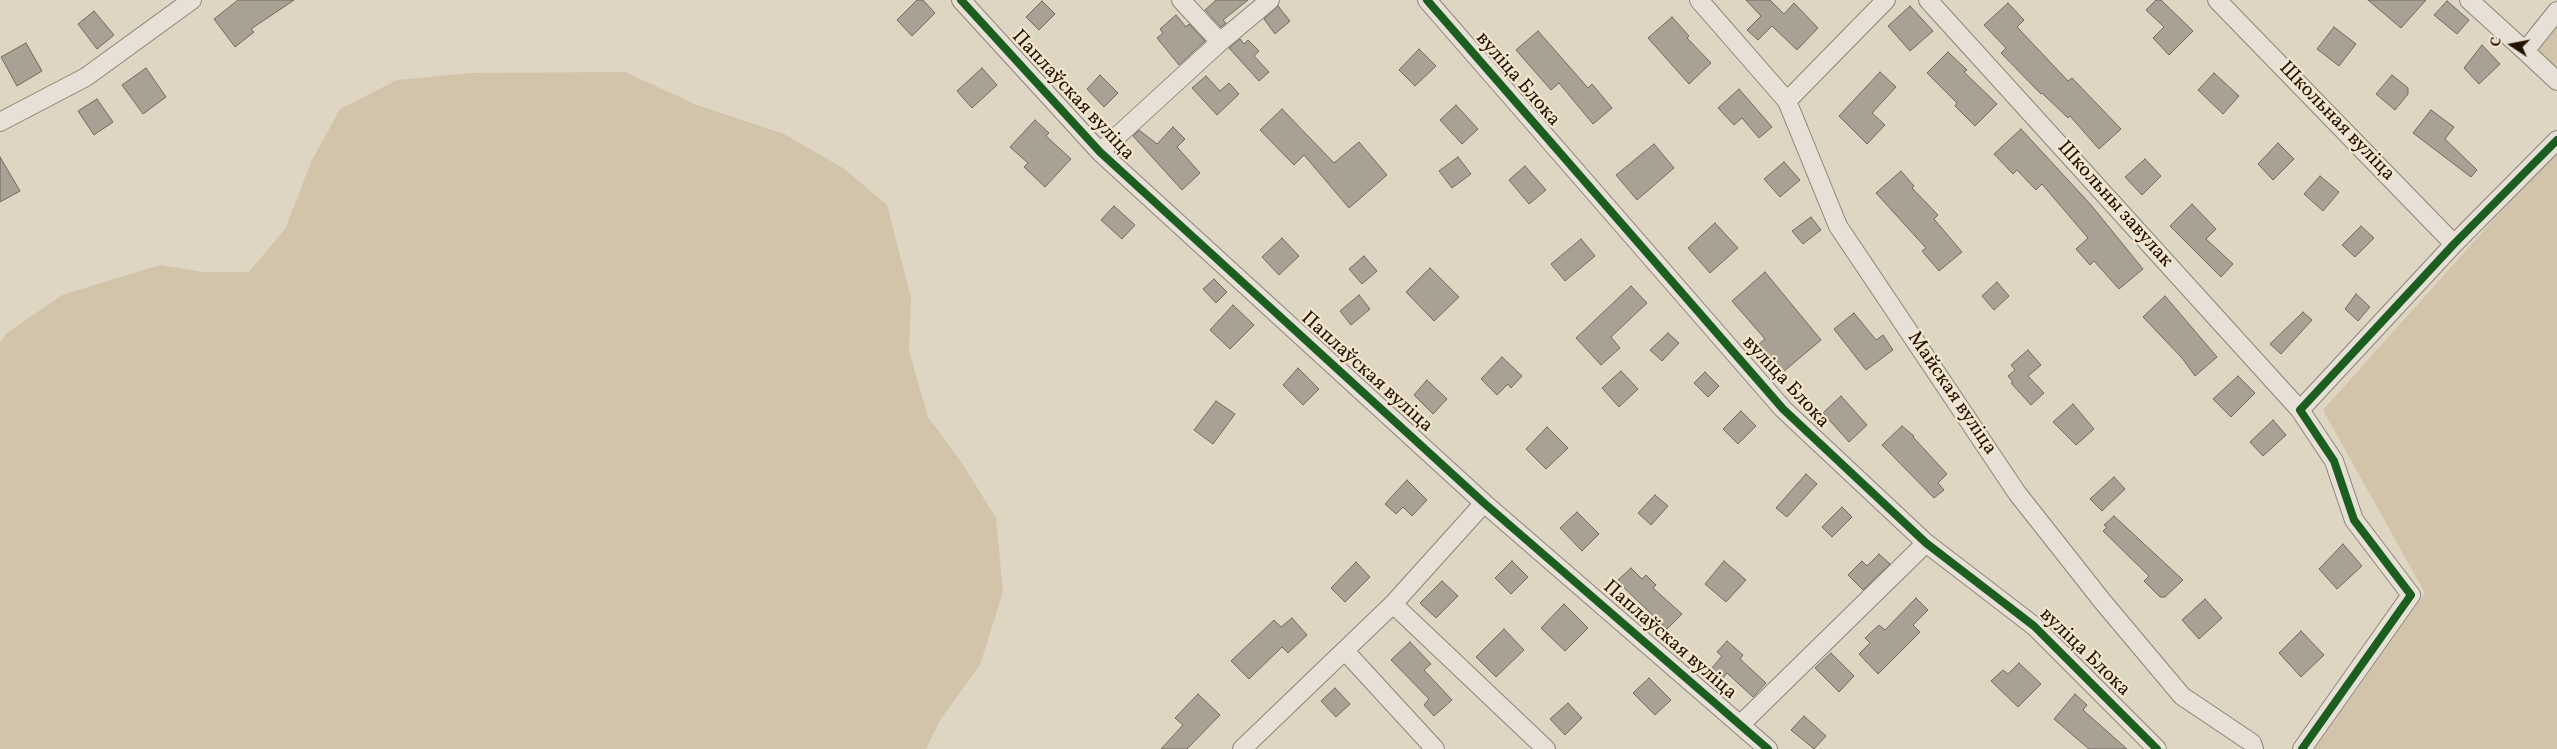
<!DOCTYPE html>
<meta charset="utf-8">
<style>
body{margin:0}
#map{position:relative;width:2557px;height:749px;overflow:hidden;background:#ded5c2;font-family:Vollkorn,serif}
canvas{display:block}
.north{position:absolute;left:2487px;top:20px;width:50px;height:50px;-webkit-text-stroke:4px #f2e6cf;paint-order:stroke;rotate:281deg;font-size:14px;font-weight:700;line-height:20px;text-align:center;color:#251201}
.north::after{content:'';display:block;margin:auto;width:18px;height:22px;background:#251201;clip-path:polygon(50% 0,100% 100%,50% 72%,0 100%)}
</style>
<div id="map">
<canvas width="2557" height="749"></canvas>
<div class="north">С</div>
</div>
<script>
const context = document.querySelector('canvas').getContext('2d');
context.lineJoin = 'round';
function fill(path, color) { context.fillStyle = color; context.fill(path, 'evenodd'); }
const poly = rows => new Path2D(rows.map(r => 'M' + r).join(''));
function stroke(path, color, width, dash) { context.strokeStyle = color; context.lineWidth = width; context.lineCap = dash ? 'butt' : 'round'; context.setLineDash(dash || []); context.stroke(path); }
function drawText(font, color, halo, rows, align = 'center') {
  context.font = font + ' Vollkorn,serif'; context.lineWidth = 4.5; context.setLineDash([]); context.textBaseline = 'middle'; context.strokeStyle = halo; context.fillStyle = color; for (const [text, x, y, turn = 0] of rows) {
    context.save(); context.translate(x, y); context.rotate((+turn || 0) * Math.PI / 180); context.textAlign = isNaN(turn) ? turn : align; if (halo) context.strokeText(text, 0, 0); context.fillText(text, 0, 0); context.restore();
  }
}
fill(poly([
 [2557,23,2557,73,2535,51],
 [625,72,697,105,784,134,843,168,887,205,911,298,909,351,928,417,962,463,996,518,1003,592,980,665,940,720,926,749,0,749,0,343,7,333,62,295,160,265,203,272,249,272,285,229,312,160,340,109,397,80,471,73],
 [2557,149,2557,749,2315,749,2425,593,2323,410]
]), '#d2c4aa');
const building = poly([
 [238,0,294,0,251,29,254,32,235,47,214,19,238,0],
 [917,0,923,0,935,13,912,36,897,20,917,0],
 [1216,0,1248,0,1223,20,1226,23,1221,27,1205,10,1216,0],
 [1746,0,1770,0,1784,14,1794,3,1818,28,1797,50,1772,26,1758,40,1747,30,1761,16,1746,0],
 [2156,0,2161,0,2193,31,2169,55,2153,38,2164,27,2146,10,2156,0],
 [2368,0,2426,0,2401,28,2368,0],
 [1042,1,1055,14,1039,30,1026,17,1042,1],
 [2447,1,2469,20,2457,34,2434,15,2447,1],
 [2008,3,2024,20,2017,27,2068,81,2072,78,2121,129,2099,149,2070,116,2068,118,2042,93,2041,94,2001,53,2006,48,1984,25,2008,3],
 [1278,6,1290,21,1275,34,1264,19,1278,6],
 [1910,6,1933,31,1910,51,1888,26,1910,6],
 [94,11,114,35,97,49,78,24,94,11],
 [1176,15,1186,27,1189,24,1205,41,1179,65,1157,38,1163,33,1160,29,1176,15],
 [1672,17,1689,36,1687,38,1711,63,1689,84,1648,38,1672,17],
 [2334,27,2356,44,2339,66,2317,49,2334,27],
 [1538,31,1588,88,1592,84,1612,108,1593,124,1559,83,1551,90,1516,50,1538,31],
 [1240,39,1244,44,1248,40,1259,51,1254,56,1269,72,1259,81,1229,48,1240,39],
 [26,43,42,71,17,86,1,57,26,43],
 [2482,45,2500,64,2479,84,2464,68,2482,45],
 [1419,49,1436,66,1415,86,1399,70,1419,49],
 [1948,52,1967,70,1964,72,1997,104,1975,126,1955,106,1957,103,1927,73,1948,52],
 [146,68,166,97,143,114,122,85,146,68],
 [982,68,997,85,972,108,957,91,982,68],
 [1880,72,1896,87,1872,113,1885,125,1867,144,1839,116,1880,72],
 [2214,73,2239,96,2223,114,2198,90,2214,73],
 [1100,75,1118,93,1104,107,1087,89,1100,75],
 [2392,75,2408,88,2408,94,2395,110,2376,94,2392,75],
 [1206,76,1220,91,1229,83,1239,94,1217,115,1192,88,1206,76],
 [1739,89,1772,127,1759,138,1742,118,1734,125,1718,108,1739,89],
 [97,99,113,122,94,135,78,111,97,99],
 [1456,105,1478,129,1462,144,1440,120,1456,105],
 [1282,109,1334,163,1359,142,1387,175,1349,208,1304,155,1294,165,1260,130,1282,109],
 [2431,110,2454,127,2445,139,2477,170,2471,177,2413,133,2431,110],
 [1035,120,1049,133,1046,136,1071,159,1045,187,1024,167,1028,163,1010,147,1035,120],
 [1173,127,1185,139,1177,147,1200,173,1182,190,1133,136,1139,130,1157,144,1173,127],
 [2021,129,2091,205,2143,269,2119,289,2094,261,2090,265,2076,249,2088,238,2042,184,2036,190,2017,170,2013,174,1994,154,2021,129],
 [2278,143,2294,159,2273,180,2258,164,2278,143],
 [1654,144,1674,168,1637,200,1616,175,1654,144],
 [0,157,20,191,0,202,0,157],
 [1458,157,1471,174,1452,188,1439,171,1458,157],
 [2145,159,2161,176,2142,195,2125,177,2145,159],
 [1784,162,1800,180,1780,197,1764,179,1784,162],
 [1525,166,1546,190,1529,204,1509,180,1525,166],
 [1901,171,1914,186,1912,188,1938,215,1934,219,1962,252,1939,271,1922,251,1926,248,1876,193,1901,171],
 [2320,176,2339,192,2323,211,2304,194,2320,176],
 [2192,204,2216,229,2206,239,2233,264,2221,277,2170,226,2192,204],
 [1114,206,1135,225,1122,239,1101,220,1114,206],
 [1811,217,1821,230,1803,244,1792,231,1811,217],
 [1715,223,1738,248,1710,273,1688,248,1715,223],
 [2361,226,2374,238,2355,257,2342,245,2361,226],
 [1282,238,1299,256,1279,275,1262,257,1282,238],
 [1581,239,1595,256,1565,281,1551,264,1581,239],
 [1364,256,1377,271,1362,284,1349,269,1364,256],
 [1430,268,1459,297,1434,321,1406,292,1430,268],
 [1765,272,1821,340,1783,372,1759,344,1765,339,1732,301,1765,272],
 [1214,279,1227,292,1216,303,1203,289,1214,279],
 [1997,282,2009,296,1994,310,1982,296,1997,282],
 [1631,286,1647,303,1611,337,1620,348,1601,365,1576,338,1631,286],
 [2356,294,2370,307,2358,321,2345,309,2356,294],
 [1359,295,1370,309,1351,325,1340,311,1359,295],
 [2165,296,2217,357,2195,376,2182,358,2143,317,2165,296],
 [1233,305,1254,325,1230,349,1210,330,1233,305],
 [2303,312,2312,320,2281,354,2270,344,2303,312],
 [1854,313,1876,340,1883,335,1893,350,1866,370,1834,329,1854,313],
 [1668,333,1679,343,1662,361,1650,350,1668,333],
 [2028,350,2041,365,2028,376,2044,393,2031,405,2011,383,2013,382,2008,376,2015,370,2011,365,2028,350],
 [1502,357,1522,376,1511,388,1508,384,1497,395,1481,379,1502,357],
 [1298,368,1319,389,1303,405,1283,385,1298,368],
 [1621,371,1638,389,1619,407,1602,388,1621,371],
 [1705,372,1719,386,1708,397,1694,383,1705,372],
 [2238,376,2255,393,2231,417,2213,399,2238,376],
 [1427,380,1447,399,1433,414,1414,395,1427,380],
 [1841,396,1867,425,1849,442,1823,413,1841,396],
 [1216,401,1235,414,1213,444,1194,430,1216,401],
 [2073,404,2094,429,2076,445,2053,422,2073,404],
 [1741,411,1756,426,1738,444,1723,429,1741,411],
 [2273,420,2286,435,2263,456,2250,442,2273,420],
 [1902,426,1914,436,1913,437,1947,474,1938,483,1944,490,1934,498,1882,445,1902,426],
 [1547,427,1568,448,1546,469,1526,449,1547,427],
 [1806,474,1817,484,1787,517,1776,508,1806,474],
 [2114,477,2125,489,2102,511,2090,499,2114,477],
 [1407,480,1427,500,1412,516,1403,507,1396,514,1385,504,1407,480],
 [1655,495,1668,506,1651,525,1638,513,1655,495],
 [1842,507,1852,517,1832,537,1822,527,1842,507],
 [1577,512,1599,534,1582,551,1560,528,1577,512],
 [2114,516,2183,580,2165,597,2160,597,2144,581,2149,576,2103,531,2107,527,2104,525,2114,516],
 [2343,544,2362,566,2337,589,2319,569,2343,544],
 [1879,554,1890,564,1863,590,1848,575,1862,561,1867,566,1879,554],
 [1512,561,1528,577,1511,594,1495,578,1512,561],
 [1724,561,1746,580,1726,602,1705,584,1724,561],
 [1356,562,1370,577,1345,602,1331,588,1356,562],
 [1631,568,1642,579,1646,575,1656,585,1653,588,1682,614,1667,629,1617,581,1631,568],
 [1442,581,1458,596,1436,618,1420,603,1442,581],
 [1916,598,1928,610,1913,625,1920,632,1878,674,1859,654,1870,643,1865,638,1879,625,1885,630,1916,598],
 [2205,599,2222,618,2199,639,2182,620,2205,599],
 [1564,604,1588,628,1565,651,1541,628,1564,604],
 [1292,618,1307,635,1288,653,1282,647,1249,679,1231,661,1274,620,1281,627,1292,618],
 [1504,629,1524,650,1496,677,1476,657,1504,629],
 [2301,631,2324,655,2301,677,2279,653,2301,631],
 [1727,641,1743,655,1740,659,1766,683,1753,697,1727,673,1722,679,1711,669,1722,656,1717,652,1727,641],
 [1410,642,1431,664,1424,670,1452,700,1434,716,1424,705,1429,699,1391,660,1410,642],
 [1831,653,1854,676,1839,692,1815,668,1831,653],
 [2019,663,2041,684,2018,707,1991,681,2003,670,2008,674,2019,663],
 [1649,678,1671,700,1655,715,1633,693,1649,678],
 [1335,688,1350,704,1336,717,1321,701,1335,688],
 [1198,694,1220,715,1187,749,1161,749,1183,725,1175,718,1198,694],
 [2075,694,2087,705,2083,710,2127,749,2089,749,2054,719,2075,694],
 [1568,703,1582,718,1565,735,1550,719,1568,703],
 [1804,716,1826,736,1814,749,1791,730,1804,716]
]);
fill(building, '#a9a194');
stroke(building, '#726a5e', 1);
const street = poly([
 [961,0,1100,152,1484,503,1768,749],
 [1181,0,1220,42],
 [1427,0,1783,409,1926,543,2034,626,2157,749],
 [1699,0,1787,101,1838,226,2017,493,2103,602,2182,696,2252,743,2254,749],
 [1928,0,2300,410],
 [2217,0,2454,244],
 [2469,0,2525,51],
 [2557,11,2525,51,2557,81],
 [1787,101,1886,0],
 [0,122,86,77,192,0],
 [1100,152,1220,42,1270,0],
 [1393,604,1546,749],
 [1345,651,1435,749],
 [1741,724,1926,543],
 [1242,749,1393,604,1484,503],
 [2302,749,2411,595,2354,520,2334,461,2300,410,2454,244,2557,140]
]);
stroke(street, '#8c8578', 20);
stroke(street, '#e6e0d6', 18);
stroke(poly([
 [961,0,1100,152,1484,503,1768,749],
 [1427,0,1783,409,1926,543,2034,626,2157,749],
 [2302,749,2411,595,2354,520,2334,461,2300,410,2454,244,2557,140]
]), '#1b5e20', 8);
drawText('20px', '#251201', '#f2e6cf', [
 ["вуліца Блока",1517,80,49],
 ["Паплаўская вуліца",1072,96,47],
 ["Школьная вуліца",2336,122,46],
 ["Школьны завулак",2114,205,48],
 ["Паплаўская вуліца",1366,373,42],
 ["вуліца Блока",1785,383,47],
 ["Майская вуліца",1951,394,56],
 ["Паплаўская вуліца",1669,641,41],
 ["вуліца Блока",2084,653,44]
]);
</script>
